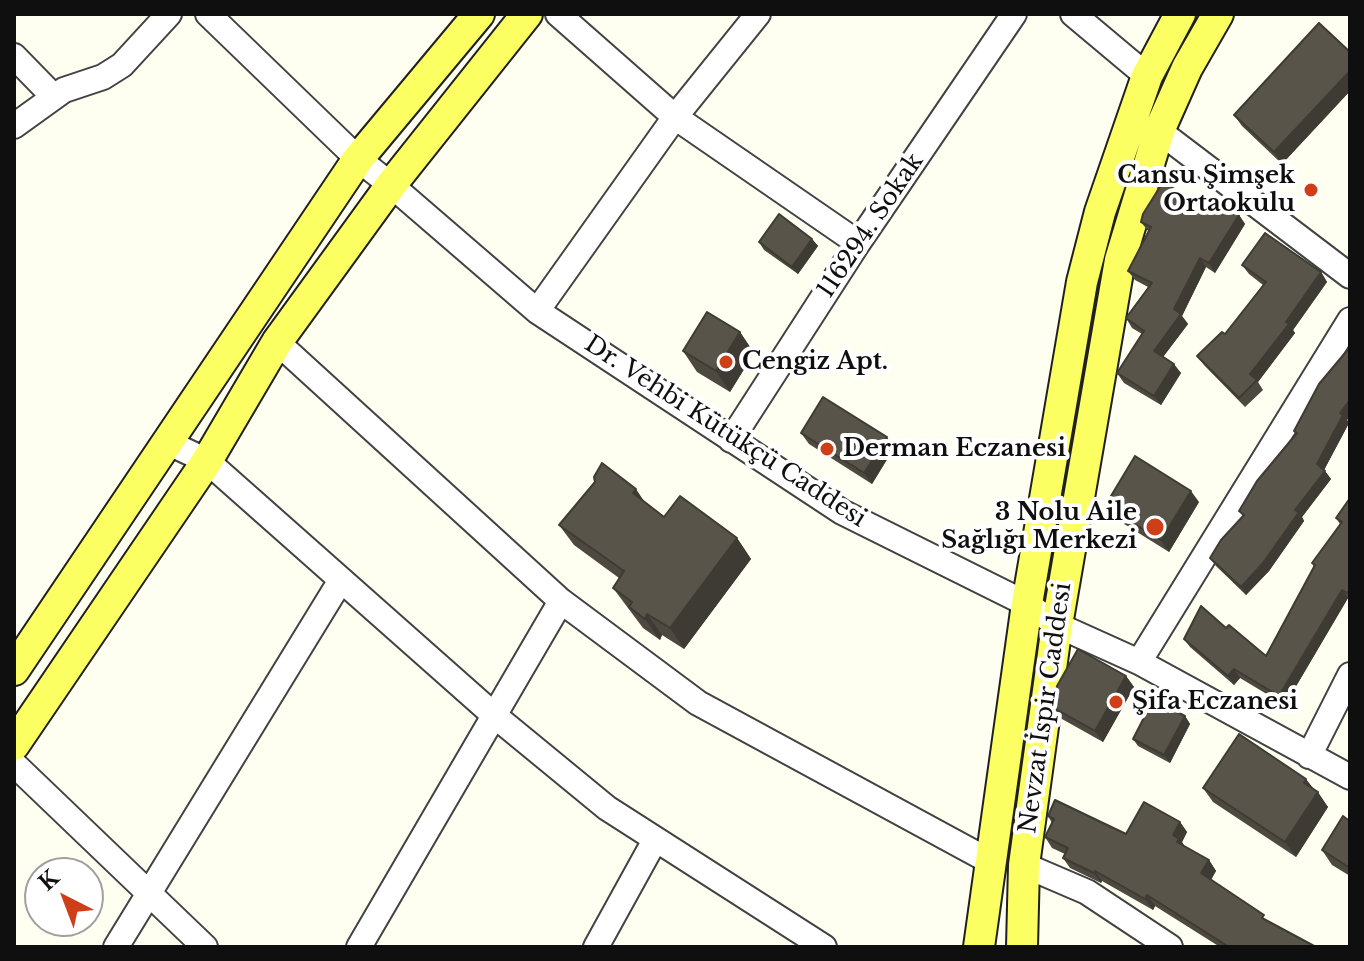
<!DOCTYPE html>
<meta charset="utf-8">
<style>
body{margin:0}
#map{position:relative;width:1364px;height:961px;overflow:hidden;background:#fefff1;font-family:"Libre Baskerville",serif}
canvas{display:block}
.frame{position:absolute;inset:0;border:16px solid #0f0f0f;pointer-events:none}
.north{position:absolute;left:24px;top:857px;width:80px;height:80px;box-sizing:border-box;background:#fff;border:2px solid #9f9f9f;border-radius:50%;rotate:318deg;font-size:22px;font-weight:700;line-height:32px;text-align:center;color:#0f0f0f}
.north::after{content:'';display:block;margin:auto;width:28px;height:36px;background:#ce3f18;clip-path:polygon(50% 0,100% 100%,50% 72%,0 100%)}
</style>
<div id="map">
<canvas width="1364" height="961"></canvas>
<div class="frame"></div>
<div class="north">K</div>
</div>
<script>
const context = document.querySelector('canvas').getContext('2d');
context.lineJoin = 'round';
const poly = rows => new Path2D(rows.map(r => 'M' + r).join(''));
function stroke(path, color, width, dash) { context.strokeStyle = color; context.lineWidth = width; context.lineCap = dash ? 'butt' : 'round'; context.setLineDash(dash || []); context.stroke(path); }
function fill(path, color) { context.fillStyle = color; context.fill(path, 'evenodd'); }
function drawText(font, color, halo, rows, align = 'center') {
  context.font = font + ' "Libre Baskerville",serif'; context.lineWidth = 8; context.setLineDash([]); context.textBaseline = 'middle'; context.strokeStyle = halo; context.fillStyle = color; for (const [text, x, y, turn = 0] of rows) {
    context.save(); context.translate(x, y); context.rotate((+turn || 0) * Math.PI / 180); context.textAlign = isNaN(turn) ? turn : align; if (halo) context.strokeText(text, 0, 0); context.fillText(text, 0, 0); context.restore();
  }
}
const minor = poly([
 [208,14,358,159,391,185,537,311,842,512,1027,604,1057,625,1139,662,1350,777],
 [558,14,675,117,858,243],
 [1073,14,1147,76],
 [14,56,54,97],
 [14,126,64,90,103,77,122,65,169,14],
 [1159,131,1350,276],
 [537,311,675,117,758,14],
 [277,342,561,601,698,703,993,863],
 [731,440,858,243,1014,14],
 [169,443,207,461,495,716,607,808,824,947],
 [1139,662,1350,320],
 [1309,756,1350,675],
 [14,764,205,947],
 [1024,865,1087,892,1170,947],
 [116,947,341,580],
 [359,947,561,601],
 [596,947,655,840]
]);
const major = poly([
 [14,670,358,159,479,14],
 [14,745,207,461,277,342,391,185,527,14],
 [979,947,1027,604,1082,282,1100,212,1147,76,1180,14],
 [1022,947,1024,865,1057,625,1120,260,1159,131,1187,68,1218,14]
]);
stroke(minor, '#424242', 28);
stroke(major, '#202020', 34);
stroke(minor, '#fff', 24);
stroke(major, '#fcff61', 30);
fill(poly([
 [1350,52,1350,91,1282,164,1242,126,1234,115],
 [1196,202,1239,215,1245,224,1215,273,1206,267,1182,316,1188,324,1163,357,1181,373,1161,405,1124,383,1117,373,1142,334,1132,328,1126,318,1148,287,1135,280,1128,271,1148,231,1141,222],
 [812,239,818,246,798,274,764,250,759,242],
 [1242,265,1321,272,1327,282,1293,330,1295,333,1258,382,1263,390,1245,407,1204,365,1197,356,1225,334,1263,285,1249,274],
 [740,332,754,353,730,392,697,372,683,351],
 [1350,347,1350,416,1347,420,1349,423,1324,470,1331,479,1302,517,1304,521,1269,571,1246,595,1216,566,1210,558,1243,516,1239,511,1296,435,1294,431],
 [801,433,894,448,872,484,809,444],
 [1350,498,1350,600,1348,598,1285,705,1240,678,1234,685,1190,647,1184,639,1226,628,1266,656,1314,567,1312,563,1340,524,1336,518],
 [645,502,664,517,737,538,751,559,684,649,662,635,660,640,643,628,613,588,619,578,574,545,559,525],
 [1199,502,1169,552,1113,517,1105,506],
 [1126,676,1134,687,1103,742,1062,719,1054,708],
 [1185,716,1190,724,1170,763,1138,746,1133,739],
 [1203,788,1314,790,1328,807,1296,857,1213,802],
 [1048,816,1126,834,1180,822,1187,832,1182,842,1184,846,1209,860,1216,871,1211,880,1267,921,1316,947,1220,947,1155,906,1153,910,1102,881,1101,883,1070,868,1063,858,1065,854,1052,848,1045,837,1052,823],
 [1350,817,1350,876,1332,865,1322,850]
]), '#4d4840');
fill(poly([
 [1350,71,1350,91,1282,164,1274,152],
 [1239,215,1245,224,1215,273,1209,263],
 [812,239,818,246,798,274,792,267],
 [1200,258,1206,267,1182,316,1188,324,1160,361,1154,351],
 [1321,272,1327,282,1293,330,1295,333,1258,382,1250,374],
 [740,332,754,353,730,392,716,371],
 [1174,364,1181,373,1161,405,1154,396],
 [1350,400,1350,416,1347,420,1349,423,1323,472,1317,464,1340,413],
 [887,437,894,448,872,484,864,473],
 [1325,471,1331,479,1302,517,1304,521,1269,571,1246,595,1241,587,1295,510],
 [636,489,650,510,633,493],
 [1191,491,1199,502,1169,552,1161,540],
 [737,538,751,559,684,649,670,628],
 [1342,590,1348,598,1285,705,1279,696],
 [647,614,662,635,660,640,645,619],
 [1234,669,1240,678,1234,685,1228,676],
 [1126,676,1134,687,1103,742,1095,731],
 [1185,716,1190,724,1170,763,1164,755],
 [1306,779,1317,793,1304,783],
 [1318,792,1328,807,1296,857,1285,842],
 [1180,822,1187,832,1182,842,1187,850,1185,853,1173,835],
 [1209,860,1216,871,1208,884,1201,873],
 [1095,871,1102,881,1101,883,1094,873],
 [1147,895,1155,906,1153,910,1145,899]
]), '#3e3b34');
const building = poly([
 [1319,23,1350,52,1350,71,1274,152,1234,115,1319,23],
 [1163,182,1196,202,1202,192,1239,215,1209,263,1200,258,1174,309,1181,314,1154,351,1174,364,1154,396,1117,373,1144,331,1126,318,1152,283,1128,271,1151,227,1141,222,1143,214,1163,182],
 [779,214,812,239,792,267,759,242,779,214],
 [1265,233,1321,272,1286,322,1289,324,1250,374,1257,380,1239,398,1197,356,1222,332,1225,334,1266,282,1242,265,1265,233],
 [707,312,740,332,716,371,683,351,707,312],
 [1350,347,1350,400,1340,413,1343,415,1317,464,1325,471,1295,510,1299,512,1263,563,1241,587,1210,558,1221,540,1244,515,1239,511,1257,481,1297,433,1294,431,1319,384,1350,347],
 [823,397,887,437,864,473,801,433,823,397],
 [1135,456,1191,491,1161,540,1105,506,1135,456],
 [602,463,636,489,633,493,664,517,680,496,737,538,670,628,647,614,645,619,629,607,632,602,613,588,624,571,559,525,595,482,594,477,602,463],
 [1350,498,1350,589,1347,593,1342,590,1279,696,1234,669,1228,676,1184,639,1201,606,1226,628,1229,625,1266,656,1315,565,1312,563,1342,522,1336,518,1350,498],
 [1078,649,1126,676,1095,731,1054,708,1057,686,1078,649],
 [1153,700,1185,716,1164,755,1133,739,1153,700],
 [1239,734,1306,779,1304,783,1318,792,1285,842,1203,788,1239,734],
 [1055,800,1126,834,1144,802,1180,822,1173,835,1179,839,1177,842,1209,860,1201,873,1264,915,1262,918,1316,947,1229,947,1147,895,1145,899,1095,871,1094,873,1063,858,1068,848,1045,837,1054,819,1048,816,1055,800],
 [1343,816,1348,820,1350,817,1350,868,1322,850,1343,816]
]);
fill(building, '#59544a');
stroke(building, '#3e3b34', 2);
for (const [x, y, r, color] of [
 [1311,190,8,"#ce3f18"],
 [726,362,8,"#ce3f18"],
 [827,449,8,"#ce3f18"],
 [1155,527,10,"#ce3f18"],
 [1116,702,8,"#ce3f18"]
]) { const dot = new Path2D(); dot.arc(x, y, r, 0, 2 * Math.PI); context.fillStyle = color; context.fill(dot); stroke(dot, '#fff', 3); }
drawText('bold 24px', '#0f0f0f', '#fff', [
 ["Cansu Şimşek",1295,176,"right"],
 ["Ortaokulu",1295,204,"right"],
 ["Cengiz Apt.",742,362],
 ["Derman Eczanesi",843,449],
 ["3 Nolu Aile",1137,513,"right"],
 ["Sağlığı Merkezi",1137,541,"right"],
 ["Şifa Eczanesi",1132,702]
], 'left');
drawText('24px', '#0f0f0f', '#fff', [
 ["116294. Sokak",871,226,-56],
 ["Dr. Vehbi Kütükçü Caddesi",725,432,33],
 ["Nevzat İspir Caddesi",1046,708,-82]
]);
</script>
